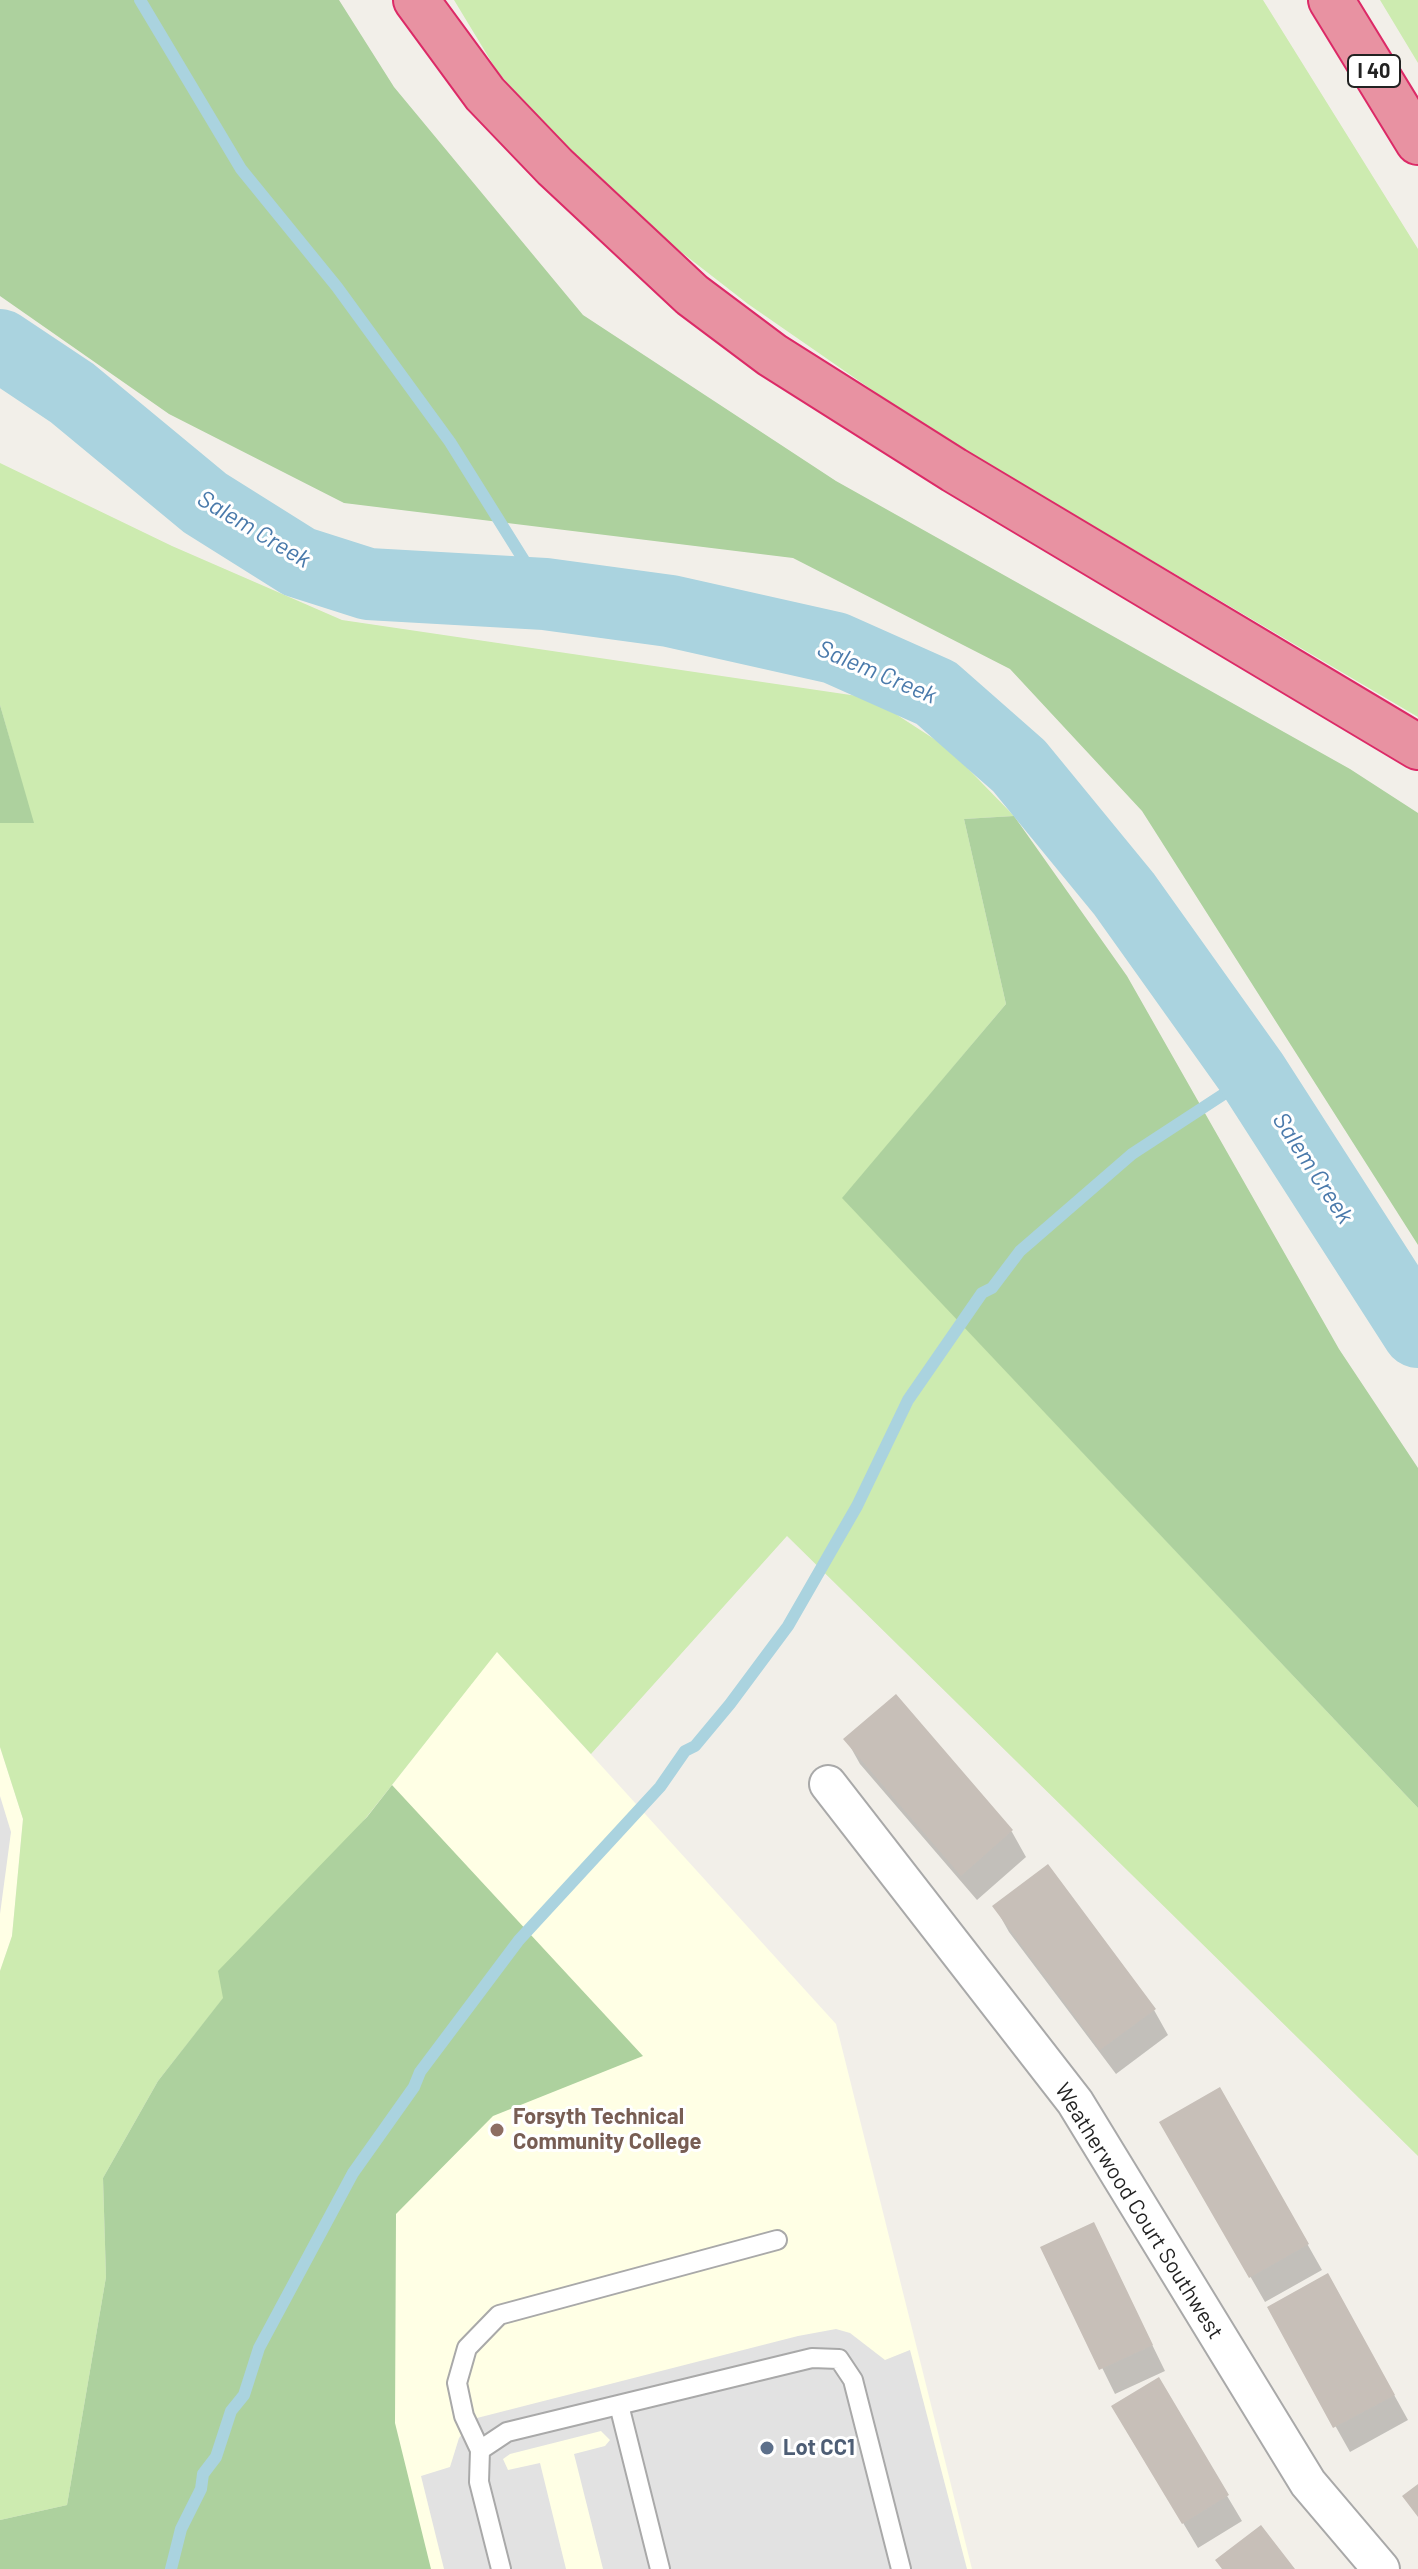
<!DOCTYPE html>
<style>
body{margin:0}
canvas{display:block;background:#f2efe9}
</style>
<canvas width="1418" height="2569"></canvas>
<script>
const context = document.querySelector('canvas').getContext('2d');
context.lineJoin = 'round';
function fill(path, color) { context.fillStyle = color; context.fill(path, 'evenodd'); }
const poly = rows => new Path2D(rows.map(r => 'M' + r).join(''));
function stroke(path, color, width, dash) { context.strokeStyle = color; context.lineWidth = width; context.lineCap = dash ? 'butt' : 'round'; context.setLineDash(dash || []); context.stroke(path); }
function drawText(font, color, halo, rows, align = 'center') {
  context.font = font + ' Barlow,sans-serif'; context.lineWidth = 6; context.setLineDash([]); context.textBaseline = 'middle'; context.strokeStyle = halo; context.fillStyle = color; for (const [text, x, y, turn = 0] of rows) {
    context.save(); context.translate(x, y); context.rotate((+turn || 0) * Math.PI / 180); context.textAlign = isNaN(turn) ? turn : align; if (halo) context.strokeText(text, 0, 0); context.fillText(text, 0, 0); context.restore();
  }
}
fill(poly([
 [497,1651,836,2024,972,2569,0,2569,0,2520,67,2505,106,2277,367,1817],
 [0,1747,23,1819,12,1936,0,1971]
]), '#ffffe5');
fill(poly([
 [454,0,1263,0,1418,249,1418,717,927,428,748,304,676,248,567,151,497,71],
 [1380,0,1418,0,1418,63],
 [0,463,172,546,342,620,871,698,948,748,1014,816,964,819,1006,1004,843,1198,1418,1808,1418,2156,787,1536,591,1754,497,1652,158,2081,103,2178,106,2277,67,2505,0,2520,0,1971,12,1936,23,1819,0,1747,0,823,33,823,0,705]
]), '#cdebb0');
fill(poly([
 [0,0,339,0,394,87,583,315,836,481,1350,769,1418,813,1418,1245,1142,811,1010,669,793,558,344,503,169,414,0,296],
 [0,705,34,823,0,823],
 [1014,816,1127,976,1339,1349,1418,1468,1418,1808,842,1198,1006,1004,964,819],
 [392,1785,643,2056,493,2116,396,2214,395,2423,431,2569,0,2569,0,2520,67,2505,106,2277,103,2178,158,2081,223,1998,218,1971,367,1817]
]), '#add19e');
fill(poly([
 [0,1796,11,1832,0,1914],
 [836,2329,850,2333,885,2360,910,2350,967,2569,603,2569,574,2454,605,2446,610,2440,601,2431,510,2454,503,2459,508,2470,540,2463,566,2569,444,2569,421,2476,450,2467,459,2438,477,2418,798,2336]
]), '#e2e2e2');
fill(poly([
 [896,1697,1012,1832,1026,1857,977,1900,860,1764,846,1739],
 [995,1907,1154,2010,1168,2035,1116,2074,1009,1932],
 [1220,2090,1322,2270,1265,2302,1162,2123],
 [1093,2224,1165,2371,1115,2394,1043,2248],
 [1342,2301,1408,2420,1350,2452,1269,2308],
 [1158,2380,1242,2521,1198,2548,1114,2407]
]), '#0003');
stroke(poly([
 [140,0,241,169,337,287,450,442,545,594],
 [171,2569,181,2529,201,2489,203,2474,216,2457,231,2411,244,2395,259,2348,353,2173,414,2087,420,2072,519,1940,660,1787,685,1751,695,1746,730,1704,788,1626,857,1506,908,1400,982,1293,992,1288,1020,1251,1132,1154,1253,1075]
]), '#aad3df', 12);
stroke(poly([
 [0,345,72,393,205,503,299,562,368,584,545,594,670,611,835,648,936,693,1019,766,1124,894,1253,1075,1418,1332]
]), '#aad3df', 72);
fill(poly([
 [896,1694,1013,1830,961,1876,843,1739],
 [1048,1864,1156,2009,1100,2050,992,1906],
 [1220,2087,1309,2244,1249,2278,1159,2122],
 [1094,2222,1153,2345,1099,2370,1040,2247],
 [1328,2273,1395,2395,1333,2428,1267,2307],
 [1159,2377,1229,2495,1182,2524,1111,2406],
 [1418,2484,1418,2517,1402,2496],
 [1261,2525,1295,2569,1222,2569,1215,2560]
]), '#c7bfb8');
const lane = poly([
 [619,2405,660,2569],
 [480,2450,464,2416,457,2383,467,2348,499,2315,777,2240],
 [501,2569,479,2482,480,2450,507,2432,812,2358,839,2359,853,2380,901,2569]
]);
const street = poly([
 [828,1784,1075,2102,1308,2483,1381,2569]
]);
const highway = poly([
 [416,0,485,94,555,167,692,295,772,355,954,470,1418,747],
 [1331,0,1418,142]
]);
stroke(lane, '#a9a9a9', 22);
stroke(street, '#a9a9a9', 40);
stroke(highway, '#dc2a67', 48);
stroke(lane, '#fff', 18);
stroke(street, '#fff', 36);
stroke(highway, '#e892a2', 44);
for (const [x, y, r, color] of [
 [497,2130,8,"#8d6e63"],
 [767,2448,8,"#5c6f8a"]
]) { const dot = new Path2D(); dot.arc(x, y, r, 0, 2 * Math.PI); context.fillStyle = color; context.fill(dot); stroke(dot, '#fff', 3); }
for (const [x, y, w] of [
 [1374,71,52]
]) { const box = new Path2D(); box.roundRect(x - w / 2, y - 16, w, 32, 6); context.fillStyle = '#fff'; context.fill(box); stroke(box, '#222', 2); }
drawText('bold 20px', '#222', null, [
 ["I 40",1374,71]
]);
drawText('bold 22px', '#785e54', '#fff', [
 ["Forsyth Technical",513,2117],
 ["Community College",513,2142]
], 'left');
drawText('22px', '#222', '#fff', [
 ["Weatherwood Court Southwest",1139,2211,58]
]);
drawText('bold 22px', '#4e5e75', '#fff', [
 ["Lot CC1",783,2448]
], 'left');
drawText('italic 24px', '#4a7aab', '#fff', [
 ["Salem Creek",254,529,31],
 ["Salem Creek",877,672,23],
 ["Salem Creek",1313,1168,57]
]);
</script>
